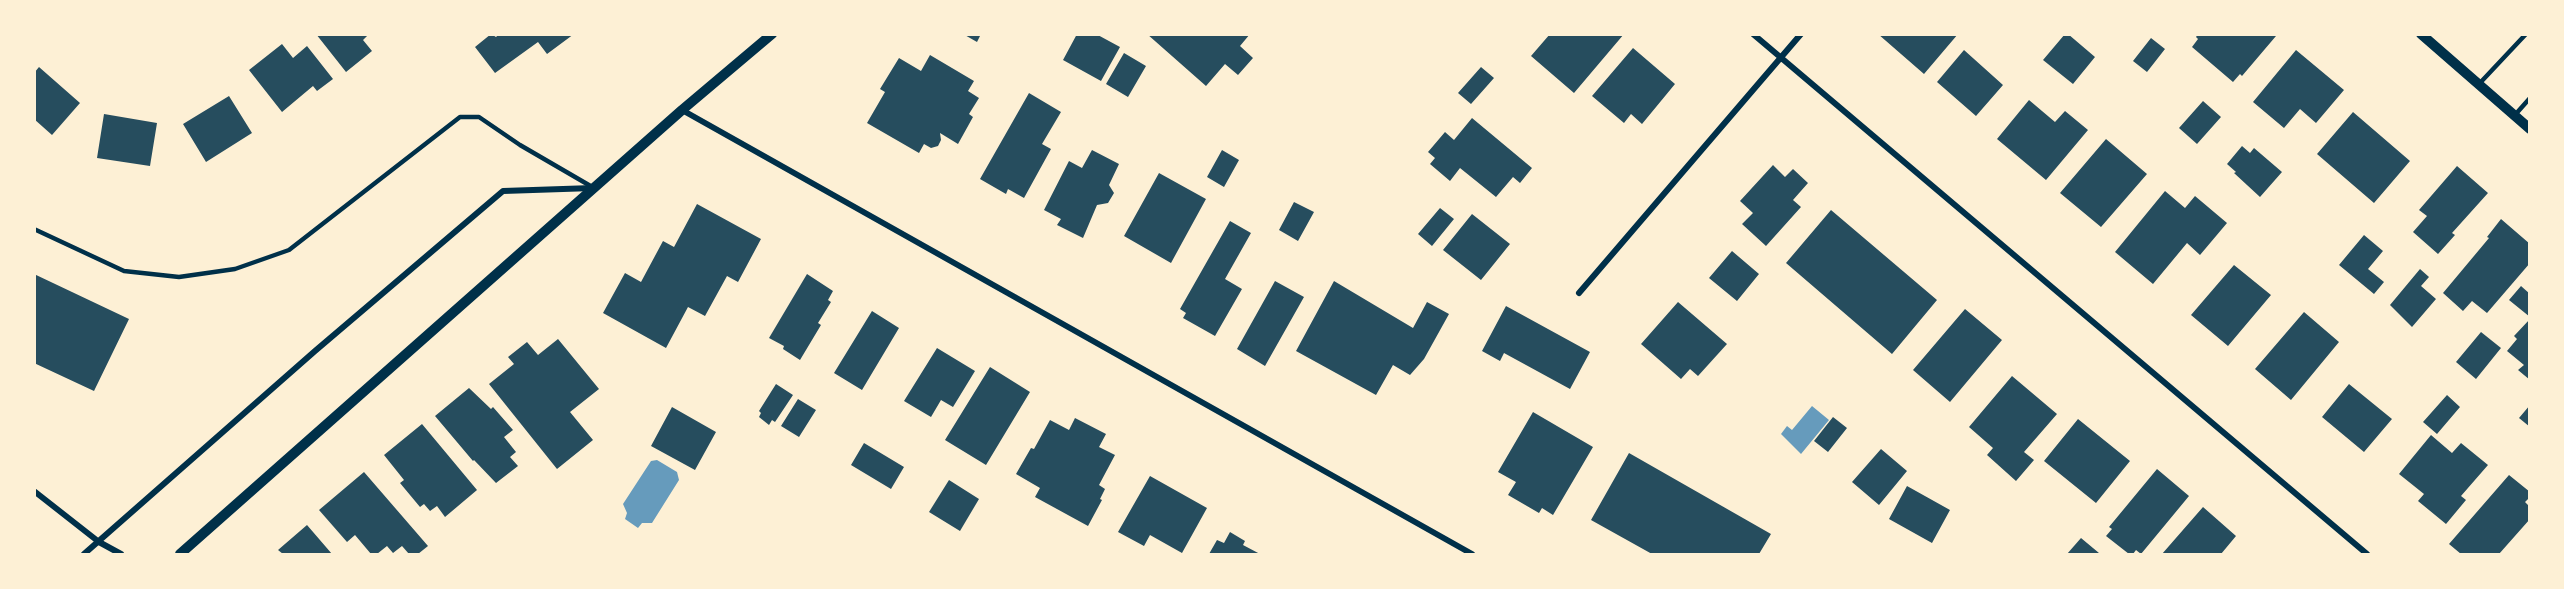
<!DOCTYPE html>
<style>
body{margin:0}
#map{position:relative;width:2564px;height:589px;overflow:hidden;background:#fdf0d5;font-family:Commissioner,sans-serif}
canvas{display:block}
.frame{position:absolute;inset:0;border:36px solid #fdf0d5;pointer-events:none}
</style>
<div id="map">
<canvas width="2564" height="589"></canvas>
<div class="frame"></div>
</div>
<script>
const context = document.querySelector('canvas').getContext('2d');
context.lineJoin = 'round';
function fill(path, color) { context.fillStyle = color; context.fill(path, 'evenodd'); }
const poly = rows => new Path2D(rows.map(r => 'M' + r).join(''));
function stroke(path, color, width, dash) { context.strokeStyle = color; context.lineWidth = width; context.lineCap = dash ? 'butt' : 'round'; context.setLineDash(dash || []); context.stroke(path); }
fill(poly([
 [1812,406,1829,420,1801,454,1781,434,1787,426,1792,430],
 [657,460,677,472,679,480,652,523,642,523,638,528,625,519,627,513,623,504,651,461]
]), '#669bbc');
fill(poly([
 [316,34,369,34,363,40,372,51,346,72],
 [491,34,496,37,499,34,574,34,547,54,538,42,495,73,475,47],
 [963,34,981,34,977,42],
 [1077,34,1096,34,1120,47,1101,81,1063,60],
 [1147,34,1250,34,1240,46,1253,58,1238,75,1225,64,1206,86],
 [1550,34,1624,34,1574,93,1531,56],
 [1878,34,1958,34,1924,74],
 [2065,34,2068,34,2095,57,2073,84,2043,60],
 [2198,34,2275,34,2276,36,2242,76,2240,74,2233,82,2192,47,2198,39,2196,37],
 [2151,38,2165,49,2147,72,2133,61],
 [282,44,293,58,307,46,333,79,317,91,313,86,282,112,249,70],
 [1633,48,1675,84,1642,124,1631,114,1624,123,1592,96],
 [1964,50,2003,85,1976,116,1937,82],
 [2296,50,2344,90,2316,123,2300,109,2284,128,2253,102],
 [1124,53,1146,66,1128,97,1106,84],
 [930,55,974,81,968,91,979,98,969,114,973,117,958,144,940,133,941,140,938,146,931,148,924,144,919,153,867,123,885,92,880,89,899,58,921,71],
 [39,67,80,103,52,135,34,119,34,73],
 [1481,67,1494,78,1471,104,1458,93],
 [1029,93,1061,112,1042,144,1051,149,1024,198,1008,189,1006,194,980,179],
 [229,96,252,133,206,162,183,124],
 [2029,100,2055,122,2065,111,2088,130,2046,180,1997,139],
 [2203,101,2221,117,2197,144,2179,128],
 [2353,112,2410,161,2374,203,2317,154],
 [104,114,157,123,150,166,97,158],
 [1472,118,1532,168,1520,183,1513,177,1496,197,1460,168,1450,181,1430,164,1435,158,1428,152,1445,132,1454,140],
 [2106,139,2147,174,2101,227,2060,193],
 [2242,146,2250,153,2254,148,2282,172,2260,197,2234,173,2236,172,2227,164],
 [1092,150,1119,164,1109,185,1114,193,1108,203,1097,205,1083,238,1057,225,1061,219,1044,210,1069,161,1082,168],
 [1222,150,1239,160,1224,187,1207,177],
 [1773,165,1785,177,1793,169,1808,183,1793,200,1801,207,1766,246,1742,224,1753,213,1740,201],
 [2457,166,2488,193,2452,233,2455,235,2438,254,2413,232,2427,216,2419,210],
 [1159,173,1206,199,1171,263,1124,236],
 [2165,191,2185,208,2195,196,2227,223,2200,255,2187,243,2153,284,2115,252],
 [1294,202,1314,212,1298,241,1279,230],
 [697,204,761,239,738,282,727,276,705,316,688,307,666,348,603,313,625,273,641,282,663,241,674,247],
 [1440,208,1454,219,1432,246,1418,234],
 [1831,210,1937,300,1892,354,1786,263],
 [1472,214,1510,244,1481,280,1443,250],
 [2501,219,2530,244,2530,263,2487,313,2472,301,2463,311,2443,293,2489,238,2487,237],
 [1230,221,1251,233,1225,279,1242,289,1215,336,1183,318,1186,313,1180,309],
 [2364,235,2383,251,2368,269,2384,282,2374,294,2339,265],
 [1732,251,1759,274,1737,301,1709,278],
 [2234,265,2271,295,2228,346,2191,315],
 [2420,269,2429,277,2421,286,2436,299,2412,327,2390,305],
 [34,274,129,319,94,391,34,363],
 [807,274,833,291,828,300,831,302,818,323,821,325,800,360,783,349,784,346,769,338],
 [1275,281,1304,297,1265,366,1237,349],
 [1334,281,1413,328,1427,302,1449,314,1424,359,1410,375,1393,365,1376,395,1296,351],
 [2521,286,2530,294,2530,317,2509,300],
 [1678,302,1727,344,1698,376,1690,369,1681,379,1641,344],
 [1506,306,1590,352,1570,389,1504,353,1500,361,1482,351],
 [1965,309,2002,340,1950,402,1913,370],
 [872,311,899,328,862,390,834,373],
 [2304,312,2339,342,2291,400,2255,369],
 [2530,319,2530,380,2518,370,2524,365,2507,351,2517,339,2514,336],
 [2481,332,2501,348,2476,379,2456,362],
 [558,339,599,389,570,412,593,440,557,469,489,384,514,364,508,357,527,342,538,355],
 [937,348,975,371,953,407,941,400,931,417,904,401],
 [990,367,1030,392,986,465,945,440],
 [2012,376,2057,414,2024,452,2034,460,2016,481,1987,455,1993,448,1969,427],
 [776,384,793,395,775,422,772,420,769,425,759,417,761,413,759,411],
 [2349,384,2392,419,2364,452,2322,417],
 [469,388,491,409,493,407,513,430,504,437,516,452,510,457,518,466,496,483,474,460,473,461,435,416],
 [2447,395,2460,407,2437,434,2423,422],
 [798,399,816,410,799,437,781,426],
 [2530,405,2530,427,2519,418],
 [672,407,716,432,695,470,651,446],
 [1533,412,1593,447,1553,515,1542,508,1539,513,1508,495,1516,482,1498,472],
 [1833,417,1847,428,1828,452,1814,441],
 [1075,418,1106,434,1099,447,1115,455,1099,485,1105,489,1100,499,1102,500,1088,526,1035,497,1040,488,1016,474,1031,448,1034,449,1050,420,1069,430],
 [2078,419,2130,461,2096,503,2044,461],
 [422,424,477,490,445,517,437,506,430,511,424,504,420,507,400,483,404,480,384,455],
 [2431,435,2452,453,2461,443,2488,465,2461,496,2466,500,2446,524,2418,501,2424,494,2399,474],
 [864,443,904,467,891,489,851,465],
 [1881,449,1907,471,1879,505,1852,482],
 [1629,453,1771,534,1759,554,1652,554,1591,520],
 [2157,469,2189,496,2141,554,2136,550,2133,554,2129,554,2106,536,2112,529,2109,527],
 [364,472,428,546,418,554,409,554,402,546,393,553,387,546,377,554,371,554,355,535,347,542,319,510],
 [2509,475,2530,492,2530,497,2525,502,2530,507,2530,519,2499,554,2461,554,2449,544],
 [1150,476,1207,508,1182,553,1150,535,1144,546,1118,532],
 [949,480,979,499,960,531,929,512],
 [1907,486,1950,510,1932,543,1889,519],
 [2203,507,2236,536,2221,554,2162,554],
 [307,525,332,554,283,554,278,550],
 [1230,532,1245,541,1243,545,1260,554,1209,554,1217,540,1224,543],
 [2081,538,2099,553,2098,554,2067,554]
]), '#264d5e');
stroke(poly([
 [2479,84,2526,34],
 [2514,116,2530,98],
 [34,229,124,271,179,277,235,269,289,250,460,117,479,117,520,145,594,188]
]), '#003049', 4.5);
stroke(poly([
 [1753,34,2367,554],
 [682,110,1472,554],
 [1579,293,1801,34],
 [34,491,99,542,121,554],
 [84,554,315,351,503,191,593,188]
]), '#003049', 6);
stroke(poly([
 [2421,34,2530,129],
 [180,554,682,110,772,34]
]), '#003049', 10);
</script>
